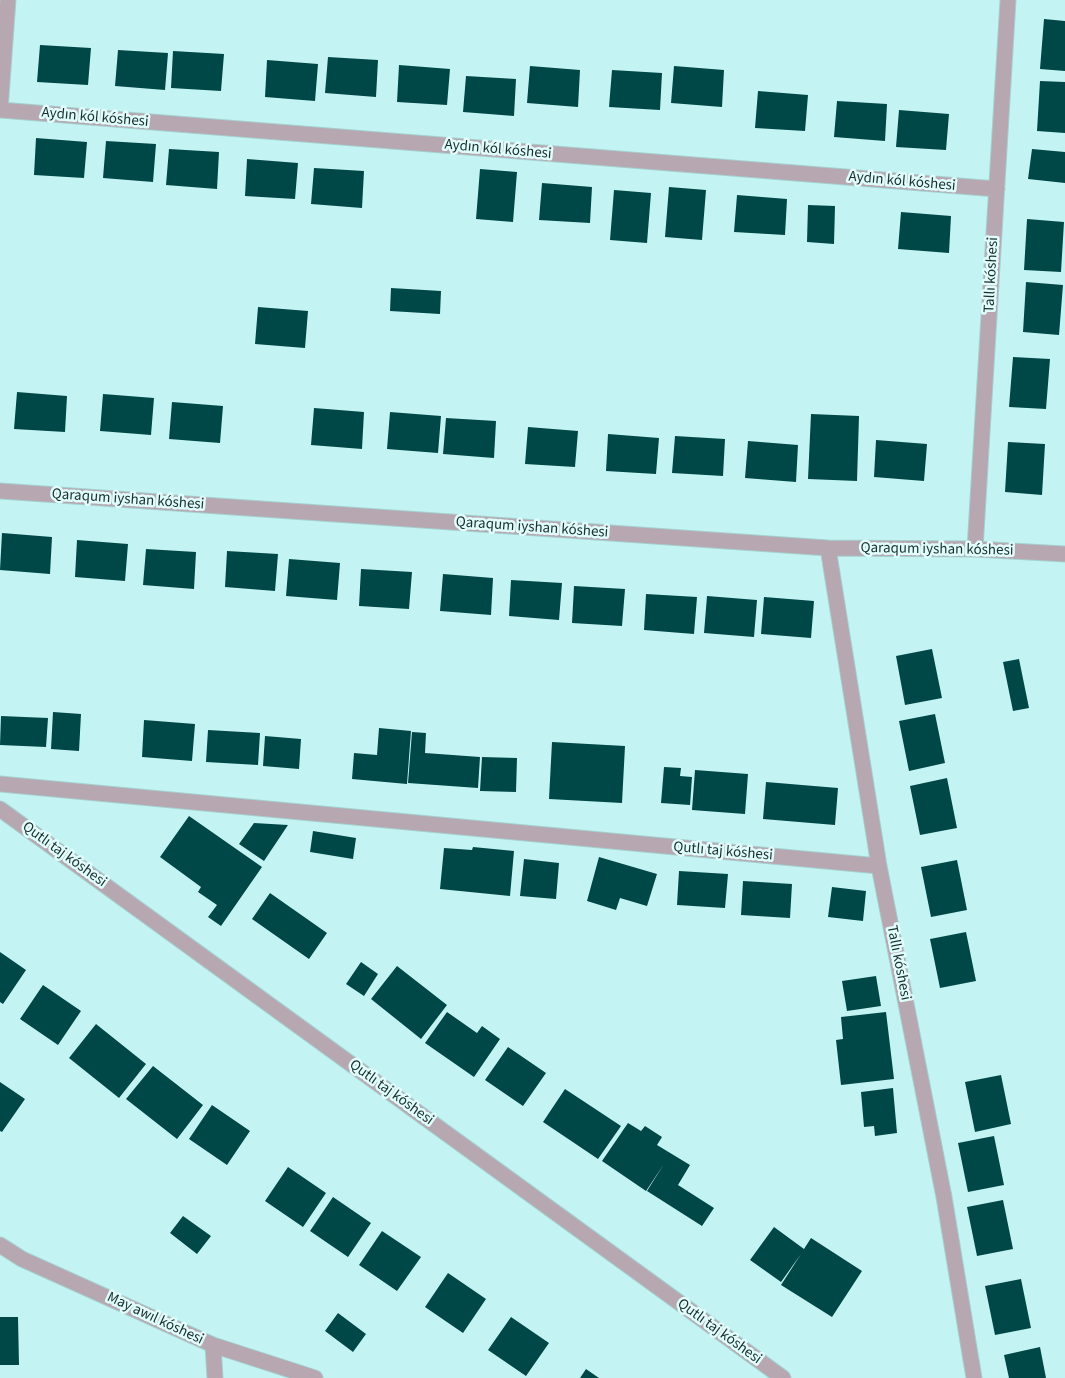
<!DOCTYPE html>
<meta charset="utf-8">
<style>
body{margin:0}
canvas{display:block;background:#c3f4f3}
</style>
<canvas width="1065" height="1378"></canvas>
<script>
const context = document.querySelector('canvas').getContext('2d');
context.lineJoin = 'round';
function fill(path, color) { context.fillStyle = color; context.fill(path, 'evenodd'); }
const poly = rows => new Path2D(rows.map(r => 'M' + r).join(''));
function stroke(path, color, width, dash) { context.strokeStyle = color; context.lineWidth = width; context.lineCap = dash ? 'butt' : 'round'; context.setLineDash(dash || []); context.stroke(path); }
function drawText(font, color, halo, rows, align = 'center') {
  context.font = font + ' "Source Sans 3",sans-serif'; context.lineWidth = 5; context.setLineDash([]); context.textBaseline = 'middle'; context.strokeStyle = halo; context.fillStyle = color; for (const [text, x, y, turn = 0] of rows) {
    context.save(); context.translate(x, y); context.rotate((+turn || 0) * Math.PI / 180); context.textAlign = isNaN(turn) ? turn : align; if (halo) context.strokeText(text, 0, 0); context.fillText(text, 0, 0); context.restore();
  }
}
fill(poly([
 [1044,19,1065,21,1065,71,1040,69],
 [40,45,91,48,88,85,37,82],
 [118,50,168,53,165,90,115,86],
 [173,51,224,54,221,91,171,88],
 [328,57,378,60,376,97,325,93],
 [267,60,318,64,315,101,265,97],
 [399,65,450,69,447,105,397,102],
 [530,66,580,70,578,107,527,103],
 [674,66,724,70,722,107,671,103],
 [612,70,662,73,660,110,609,107],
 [466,76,516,79,514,116,463,112],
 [1040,81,1065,82,1065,133,1037,131],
 [758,91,808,95,805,131,755,128],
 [837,101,887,104,885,141,834,137],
 [899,110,949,114,946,150,896,147],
 [36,138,87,142,84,178,34,175],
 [106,141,156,144,153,182,103,178],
 [169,149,219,152,217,189,166,185],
 [1032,149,1065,152,1065,183,1028,179],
 [247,159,298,163,295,199,245,196],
 [314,168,364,171,362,208,311,204],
 [480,169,517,172,513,222,476,219],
 [542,183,592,187,590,223,539,220],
 [669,187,706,190,702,240,665,237],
 [614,190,651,193,647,243,610,240],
 [737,195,787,199,785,235,734,232],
 [808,205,835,206,834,244,807,242],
 [901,212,951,216,949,253,898,249],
 [1027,219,1064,222,1061,272,1024,270],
 [1026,282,1063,285,1059,335,1023,332],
 [391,288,441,291,440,314,390,311],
 [258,307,308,311,305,348,255,344],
 [1013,357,1050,359,1046,409,1009,407],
 [17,392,67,396,65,432,14,429],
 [103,394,154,398,151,435,100,431],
 [172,402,223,406,220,443,169,439],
 [314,408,364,412,362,449,311,445],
 [390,412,441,416,438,453,387,449],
 [811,414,859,416,857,481,808,479],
 [446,418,496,421,494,458,443,454],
 [528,427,578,431,575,467,525,464],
 [608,434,659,438,656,474,606,471],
 [675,436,725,439,723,476,672,473],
 [876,440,927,444,924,481,874,477],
 [748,441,798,445,796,482,745,478],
 [1008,442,1045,444,1042,495,1005,492],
 [2,533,52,537,50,574,0,570],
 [77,540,128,544,125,581,75,577],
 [146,549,196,552,194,589,143,585],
 [227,551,278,554,275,591,225,587],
 [289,559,340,563,337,600,286,596],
 [361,569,412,572,409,609,359,606],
 [443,574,493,578,491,615,440,611],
 [511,580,562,583,559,620,509,616],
 [574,586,625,589,622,626,572,623],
 [646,594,697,597,694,634,644,630],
 [707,596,757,600,754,637,704,633],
 [764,597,814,601,811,638,761,634],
 [932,649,942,698,905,705,896,656],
 [1019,659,1029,708,1013,711,1003,662],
 [53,712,81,714,79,751,51,749],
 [935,714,945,763,909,771,899,721],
 [1,716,48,718,46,747,0,745],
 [144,720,195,724,192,761,142,757],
 [379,728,411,731,407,784,352,779,354,753,377,755],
 [208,730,260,733,258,765,206,762],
 [412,732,426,733,425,753,480,757,478,788,408,783],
 [265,736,301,739,299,769,263,766],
 [552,742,625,746,622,803,549,799],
 [482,757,517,758,516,792,480,791],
 [664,767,681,768,680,776,692,777,690,805,661,803],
 [695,770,748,774,745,814,692,810],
 [947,778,957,828,920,835,910,786],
 [766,782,838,788,835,825,763,819],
 [189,816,262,867,221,926,208,917,217,905,198,892,201,887,160,857],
 [254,823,288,825,264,861,239,844],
 [313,831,356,838,353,859,310,852],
 [473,847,514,851,510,896,440,889,444,848,472,850],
 [599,857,657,874,647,906,620,898,616,910,587,901],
 [524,859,559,863,556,899,520,896],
 [957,860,967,910,931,917,921,867],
 [679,871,728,874,725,908,677,905],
 [743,881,792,884,790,918,741,915],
 [832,887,866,891,863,921,828,917],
 [270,893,327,933,309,959,252,919],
 [966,932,976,981,940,988,930,939],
 [0,952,26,970,3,1004,0,1002],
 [361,962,378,974,364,996,346,984],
 [397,966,447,1005,421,1039,371,999],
 [876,976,881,1006,847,1011,842,981],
 [43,985,81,1011,58,1045,20,1019],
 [447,1012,477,1033,482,1026,500,1039,474,1077,425,1043],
 [886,1012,894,1079,841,1085,836,1040,843,1039,841,1017],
 [96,1024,146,1064,119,1098,69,1058],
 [508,1047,546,1073,523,1106,485,1080],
 [153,1066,203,1105,177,1139,126,1099],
 [1001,1075,1011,1124,975,1132,965,1082],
 [0,1082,25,1099,2,1132,0,1131],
 [893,1088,897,1133,875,1136,874,1126,864,1127,861,1092],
 [565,1089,621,1126,598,1159,543,1122],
 [212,1105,250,1131,227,1165,189,1139],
 [628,1123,641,1131,645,1126,662,1137,657,1145,690,1165,678,1185,714,1208,702,1226,647,1191,664,1164,646,1191,602,1161],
 [994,1136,1004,1185,968,1192,958,1143],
 [288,1167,326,1193,303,1227,265,1201],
 [333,1197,371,1223,348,1257,310,1231],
 [1003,1200,1013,1249,977,1256,967,1207],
 [183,1216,211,1236,197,1254,170,1233],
 [774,1227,804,1249,811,1238,862,1271,832,1317,781,1285,801,1254,781,1282,750,1260],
 [382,1231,421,1257,397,1291,359,1265],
 [448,1273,486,1299,463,1333,425,1307],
 [1021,1279,1031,1328,995,1335,985,1286],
 [338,1313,366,1334,353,1352,325,1331],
 [0,1317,18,1317,19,1365,0,1365],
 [511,1317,549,1343,526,1376,488,1350],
 [1040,1347,1046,1378,1009,1378,1004,1355],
 [586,1369,599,1378,580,1378]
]), '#004847');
const minor = poly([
 [0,110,997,189],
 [0,110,8,0],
 [0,491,828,548,975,549,1065,554],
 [828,548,879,866,944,1197,974,1378],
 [975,549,1008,0],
 [0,784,879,866],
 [0,809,783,1378],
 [0,1245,22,1259,213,1345,315,1378],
 [213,1345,215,1378]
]);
stroke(minor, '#a5d0d0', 17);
stroke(minor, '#b7a7b1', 15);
drawText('15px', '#1b2e2e', '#e0fdfc', [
 ["Aydın kól kóshesi",95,118,5],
 ["Aydın kól kóshesi",498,150,5],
 ["Aydın kól kóshesi",902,182,5],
 ["Tallı kóshesi",992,275,-87],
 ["Qaraqum iyshan kóshesi",128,500,4],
 ["Qaraqum iyshan kóshesi",532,528,4],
 ["Qaraqum iyshan kóshesi",937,550,1],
 ["Qutlı taj kóshesi",723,852,5],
 ["Qutlı taj kóshesi",64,855,36],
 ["Tallı kóshesi",898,963,79],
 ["Qutlı taj kóshesi",391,1093,36],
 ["May awıl kóshesi",155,1319,25],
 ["Qutlı taj kóshesi",719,1332,36]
]);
</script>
